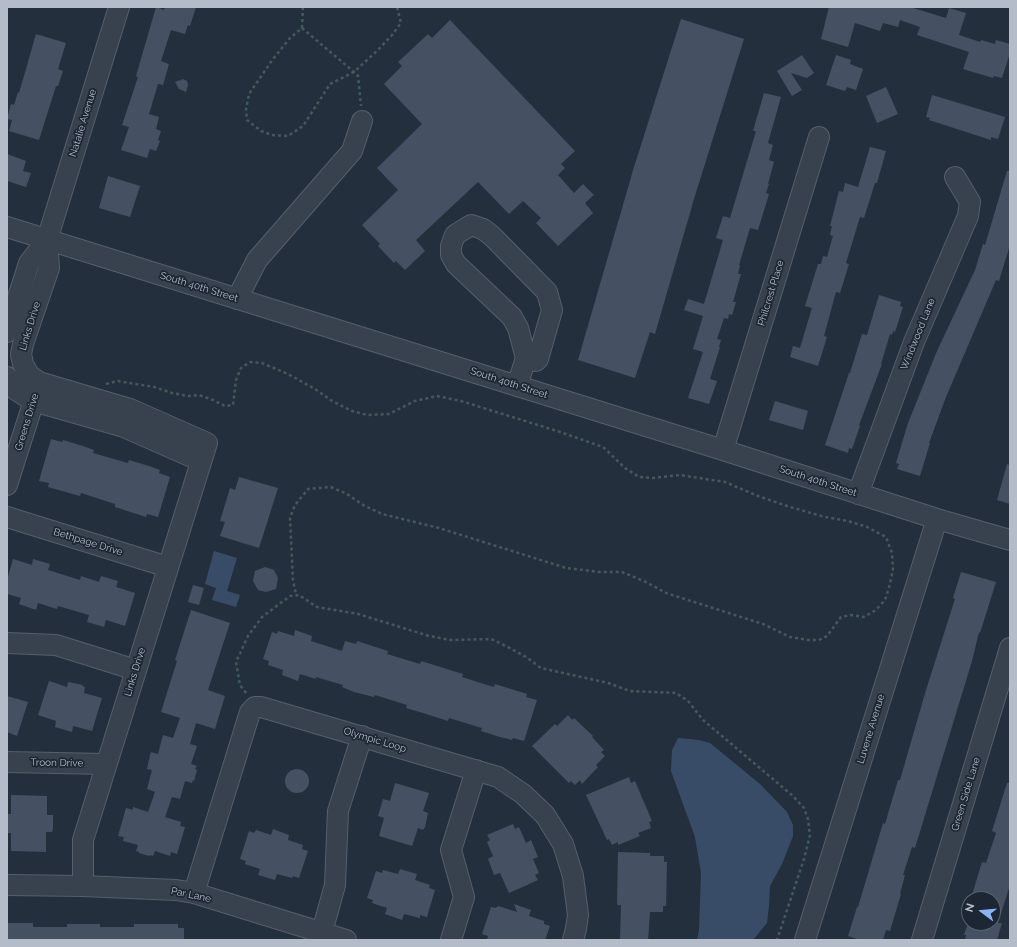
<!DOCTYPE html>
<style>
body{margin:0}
#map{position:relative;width:1017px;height:947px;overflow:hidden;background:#242f3e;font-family:Raleway,sans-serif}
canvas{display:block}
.frame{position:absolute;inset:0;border:8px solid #b4bcc9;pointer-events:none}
.north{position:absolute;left:961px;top:891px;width:40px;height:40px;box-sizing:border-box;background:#1d2633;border:1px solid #59626f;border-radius:50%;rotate:286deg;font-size:11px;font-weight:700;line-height:16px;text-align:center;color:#b4bcc9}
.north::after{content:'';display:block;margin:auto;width:14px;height:18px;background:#8ab4f8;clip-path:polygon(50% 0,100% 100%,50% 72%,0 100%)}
</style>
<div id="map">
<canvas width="1017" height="947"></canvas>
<div class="frame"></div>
<div class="north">N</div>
</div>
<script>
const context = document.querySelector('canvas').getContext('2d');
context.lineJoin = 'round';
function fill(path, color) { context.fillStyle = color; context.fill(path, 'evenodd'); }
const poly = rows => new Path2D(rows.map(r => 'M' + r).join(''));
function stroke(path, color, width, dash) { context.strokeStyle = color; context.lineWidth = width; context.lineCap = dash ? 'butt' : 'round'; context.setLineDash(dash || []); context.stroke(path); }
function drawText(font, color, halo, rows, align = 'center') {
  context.font = font + ' Raleway,sans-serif'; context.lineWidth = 3.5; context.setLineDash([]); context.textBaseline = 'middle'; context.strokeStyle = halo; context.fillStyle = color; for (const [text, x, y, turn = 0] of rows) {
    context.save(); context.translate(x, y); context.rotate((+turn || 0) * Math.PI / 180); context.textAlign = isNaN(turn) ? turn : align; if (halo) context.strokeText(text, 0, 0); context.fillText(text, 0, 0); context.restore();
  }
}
fill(poly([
 [214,551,237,558,227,591,240,595,236,607,212,600,216,588,205,584],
 [678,738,699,740,710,743,760,784,787,812,793,825,793,836,782,864,770,886,769,905,767,923,753,940,697,940,699,930,701,873,695,837,671,771,672,750]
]), '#394c67');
fill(poly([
 [156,7,164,10,165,7,196,7,190,26,188,25,185,34,171,30,161,61,169,64,163,85,158,84,149,114,159,117,156,129,161,131,158,140,160,141,156,151,150,149,147,158,121,150,129,127,122,125,138,77,136,76],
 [829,7,910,7,946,18,949,8,966,13,959,35,980,42,981,40,995,44,996,40,1010,44,1010,53,1002,78,994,76,993,78,963,69,969,52,917,35,920,27,900,20,898,27,883,23,880,31,855,23,848,47,821,39],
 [681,19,744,39,694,199,655,334,650,332,635,378,578,360,634,167],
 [450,20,575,151,561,164,565,168,558,175,574,193,583,184,594,195,585,203,593,213,558,246,536,223,541,218,523,201,509,214,478,182,416,240,425,251,405,270,396,261,394,263,378,246,380,244,362,225,398,190,377,168,422,124,384,84,402,66,398,62,428,34,432,38],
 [36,34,66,43,58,69,63,71,58,86,56,86,39,140,9,131,12,120,7,119,11,104,14,105,18,92,19,93],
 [802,55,814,73,807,78,791,73,802,90,792,96,777,71],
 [836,55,851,60,850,64,863,69,856,90,847,87,845,91,826,85],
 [183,79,187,81,188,85,186,92,179,89,175,82],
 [886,87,898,114,877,123,866,96],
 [764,93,781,97,768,143,773,145,769,160,774,162,768,184,769,184,766,193,769,194,758,230,750,228,739,265,740,265,738,274,741,274,733,302,736,302,732,315,729,314,728,319,724,318,717,339,721,340,719,347,720,347,710,379,717,381,709,404,688,398,703,352,693,349,703,316,684,310,688,299,704,304,723,240,716,238,723,216,730,218,756,131,753,131],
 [932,95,1005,117,998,139,991,137,991,140,929,120,930,118,926,117],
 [870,147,886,151,877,183,875,183,864,218,860,217,846,263,849,264,840,293,836,292,824,336,827,337,818,366,790,357,793,346,800,348,808,321,812,308,805,306,818,264,821,264,823,256,827,257,833,236,830,235,832,226,830,226,839,191,843,192,845,183,858,187],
 [7,154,26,161,23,171,31,173,26,187,7,181],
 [1007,171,1010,171,1010,245,999,281,996,280,946,397,929,443,930,443,920,476,897,469,899,464,896,463,908,423,937,351,975,270,983,244,985,245],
 [108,176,140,186,130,217,99,208],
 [879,295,901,302,900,306,903,307,895,332,893,331,892,335,890,334,881,364,882,364,859,425,860,426,852,449,849,448,848,453,825,445,849,373,850,373,862,334,867,335],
 [775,401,808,411,803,430,769,420],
 [51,439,62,442,63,440,83,446,94,450,93,453,128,463,129,460,149,466,160,470,159,473,170,477,158,517,147,514,146,517,115,507,115,504,81,493,80,496,48,487,49,483,39,481],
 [1007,464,1010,465,1010,504,997,500],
 [239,477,278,488,259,548,220,536,225,522,220,521,230,488,235,490],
 [13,559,32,565,33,559,50,564,48,570,80,580,81,576,99,582,101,576,118,581,116,587,135,593,125,626,106,620,104,627,87,622,89,615,58,606,57,609,38,603,36,610,19,604,21,598,7,594,7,580],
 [265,567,274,570,278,578,276,589,266,592,258,590,253,581,255,571],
 [961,572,996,582,980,633,979,632,972,661,915,848,912,847,903,875,905,875,900,894,901,894,890,931,886,930,883,940,860,940,848,936,857,907,858,907,883,823,885,824,898,780,900,780,926,690,955,599,953,598],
 [193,585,204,588,199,605,188,602],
 [191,610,230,623,208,690,225,696,215,729,196,723,190,744,197,746,191,764,197,766,195,769,197,770,194,781,193,780,192,783,185,781,180,799,172,797,165,817,181,822,180,826,185,827,177,854,171,852,170,856,155,851,153,856,150,855,149,856,139,853,139,852,136,851,138,845,123,841,124,837,118,836,126,808,133,810,133,807,148,812,155,792,147,789,152,770,147,769,150,755,151,752,158,754,163,735,173,738,180,718,161,712,177,661,175,660],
 [295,630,312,636,311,641,342,651,345,641,356,644,357,641,388,651,387,654,420,664,421,661,463,674,462,677,484,684,494,687,495,684,527,694,526,697,537,700,524,741,513,738,512,740,500,737,481,731,482,728,449,718,448,721,423,713,406,708,407,705,375,695,374,697,354,692,342,687,343,685,316,677,316,679,300,674,298,681,282,675,283,670,268,665,269,661,263,659,272,632,277,634,278,631,294,636],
 [49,681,67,687,68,682,83,685,82,686,85,687,84,693,102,698,92,731,73,726,72,732,55,727,56,721,38,715],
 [7,696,28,702,17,736,7,732],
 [568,715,572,720,574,718,593,736,592,737,604,750,601,752,605,756,596,765,598,767,582,784,580,780,575,785,571,781,569,783,532,746,555,724,557,726],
 '285 781a12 12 0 1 1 24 0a12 12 0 1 1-24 0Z',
 [629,777,631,783,635,781,652,821,649,822,651,828,638,833,640,836,618,845,618,842,612,845,609,839,607,840,586,795],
 [395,783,429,793,423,811,428,813,425,827,423,830,418,828,412,846,379,836,384,818,378,816,383,799,390,801],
 [1007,783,1010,783,1010,885,998,923,1002,923,997,940,965,940,966,935,964,935,968,923,993,923,993,899,984,899,972,895,982,862,986,863,996,833,992,831],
 [11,795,47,796,47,815,53,815,53,829,52,832,46,832,46,852,11,851,11,833,7,833,7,814,11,814],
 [513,824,515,829,519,827,526,843,531,840,538,857,533,859,539,873,535,875,538,880,509,893,500,873,494,875,493,872,488,859,493,856,487,842,490,840,487,835],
 [273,829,289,835,288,840,303,845,302,849,308,851,299,878,293,876,292,878,277,874,275,880,258,875,260,869,245,864,246,861,240,859,249,831,254,833,256,830,271,835],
 [618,852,650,853,650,856,664,856,664,862,667,862,666,906,663,906,663,912,650,912,648,940,620,940,621,905,617,905],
 [400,869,417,874,415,880,430,885,429,888,435,890,427,917,420,915,420,918,404,914,402,920,385,914,387,908,372,903,373,900,367,898,376,871,382,873,383,870,398,874],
 [514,904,531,910,529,916,544,921,544,924,550,926,545,940,487,940,488,936,482,934,491,907,496,908,498,906,517,912],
 [7,923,33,923,33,927,67,927,67,924,100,924,100,927,134,927,134,924,178,924,178,928,184,928,184,940,7,940]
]), '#455162');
const minor = poly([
 [7,227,723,450,937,519,1010,540],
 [237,299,257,260,352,151,362,121],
 [7,332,29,263,47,240],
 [7,377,16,390,33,401,124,427,201,461],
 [517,386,526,358,536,361,538,359,552,310,547,292,492,236,483,229,471,225,455,235,451,246,451,255,456,264,512,317,518,328,526,358],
 [723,450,819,137],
 [7,485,38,388],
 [858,494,914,342,968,216,970,202,955,177],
 [7,517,168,567],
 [7,643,56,645,136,670],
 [7,762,106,764],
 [7,885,83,886,176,890,194,893,346,940],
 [83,886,83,840,207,443,130,409,39,382,29,375,23,364,21,354,23,344,49,268,47,240,119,7],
 [194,893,250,712,255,707,261,707,498,777,523,794,545,815,563,844,573,876,578,915,576,929,573,940],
 [322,932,335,885,338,811,362,736],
 [451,940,464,897,451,850,476,770],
 [805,940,937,519],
 [922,940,1010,648]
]);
stroke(minor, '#565f6c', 22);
stroke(poly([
 [303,7,302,28,290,38,273,59,249,94,246,110,247,120,261,131,272,135,288,136,303,126,330,84,354,72,377,51,392,35,401,23,397,7],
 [302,28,354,72,358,76,361,106],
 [106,384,118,381,154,387,172,393,188,396,199,395,213,400,225,406,233,405,236,380,241,368,250,362,262,363,288,374,315,389,332,401,352,411,367,415,389,414,415,401,437,396,461,401,557,431,603,447,625,468,639,477,653,478,680,475,725,482,758,496,787,506,825,517,848,521,867,527,886,537,892,553,893,569,890,584,885,600,876,610,864,617,851,615,841,617,827,636,819,640,808,640,790,637,763,624,666,593,646,582,622,572,600,572,566,568,439,528,382,514,363,505,347,494,331,487,308,489,295,505,290,518,293,580,296,595],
 [246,693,240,685,236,662,248,636,262,617,290,596,299,595,317,607,358,614,429,636,451,640,491,639,506,646,526,657,541,668,608,683,630,691,676,693,688,701,703,720,793,796,804,808,808,819,810,835,804,859,777,940]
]), '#44595c', 2.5, [3, 3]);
stroke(minor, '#38414e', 20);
drawText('10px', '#b4bcc9', '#1d2633', [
 ["Natalie Avenue",83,123,-73],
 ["South 40th Street",199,287,17],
 ["Philcrest Place",771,293,-73],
 ["Links Drive",30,326,-73],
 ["Windwood Lane",918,334,-68],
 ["South 40th Street",509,383,18],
 ["Greens Drive",27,422,-73],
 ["South 40th Street",818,481,18],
 ["Bethpage Drive",88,542,17],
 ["Links Drive",135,672,-73],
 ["Luvene Avenue",871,729,-73],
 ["Olympic Loop",375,740,17],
 ["Troon Drive",57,763,1],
 ["Green Side Lane",966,794,-73],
 ["Par Lane",191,895,12]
]);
</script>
